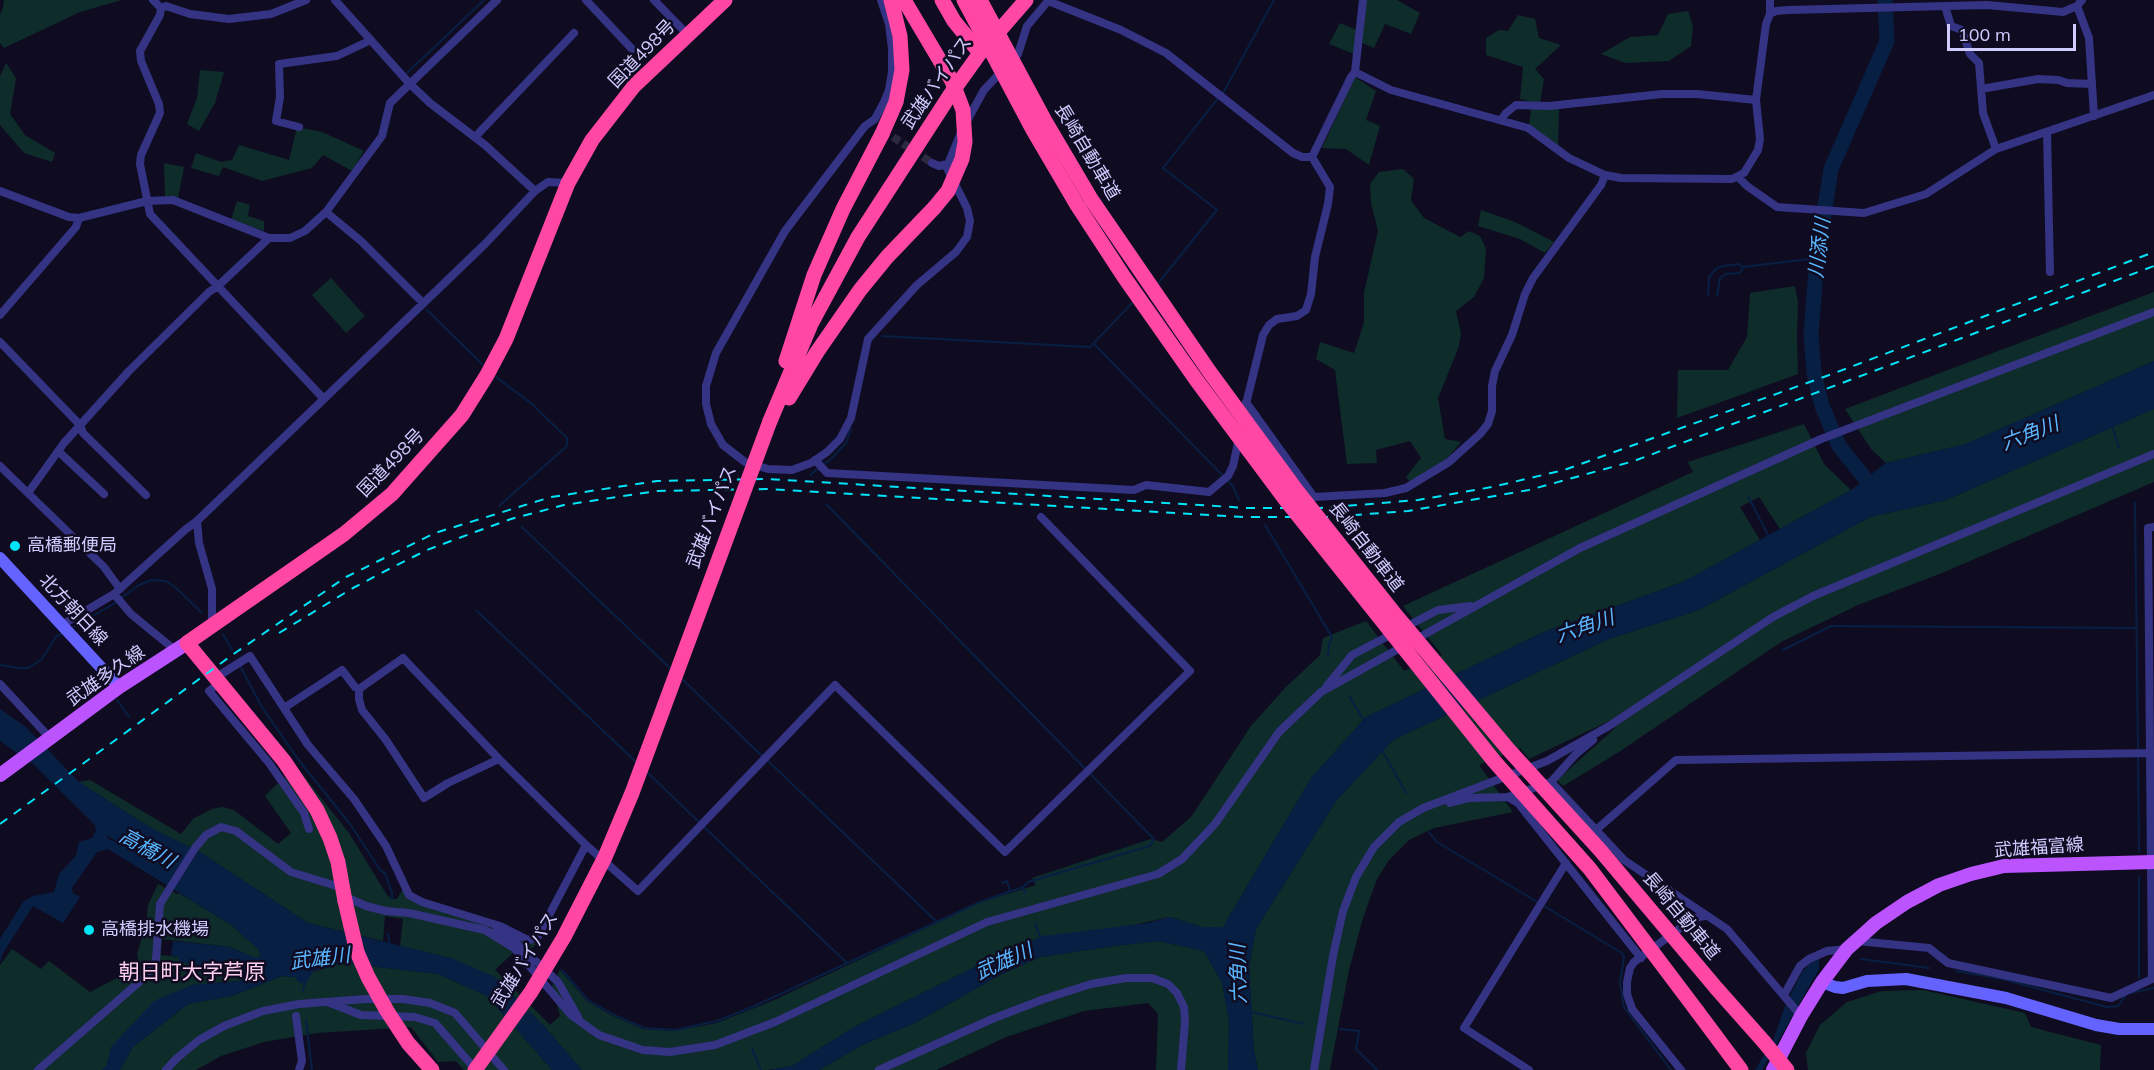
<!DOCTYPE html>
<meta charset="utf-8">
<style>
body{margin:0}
#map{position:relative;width:2154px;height:1070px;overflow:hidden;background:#0f0c22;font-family:Mulish,sans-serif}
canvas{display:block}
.scale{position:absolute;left:1947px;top:24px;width:129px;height:27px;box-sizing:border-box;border:3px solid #d1ccff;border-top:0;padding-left:8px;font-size:18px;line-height:21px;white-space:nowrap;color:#d1ccff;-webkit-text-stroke:4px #0f0c22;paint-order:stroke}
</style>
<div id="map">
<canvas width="2154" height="1070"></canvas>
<div class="scale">100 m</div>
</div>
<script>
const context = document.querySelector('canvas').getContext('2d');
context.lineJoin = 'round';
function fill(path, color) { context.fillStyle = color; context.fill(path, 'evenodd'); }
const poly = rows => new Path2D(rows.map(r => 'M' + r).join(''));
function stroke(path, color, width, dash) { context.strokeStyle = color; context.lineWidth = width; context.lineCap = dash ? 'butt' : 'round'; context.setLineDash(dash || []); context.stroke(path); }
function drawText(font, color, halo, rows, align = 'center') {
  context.font = font + ' Mulish,"Noto Sans JP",sans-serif'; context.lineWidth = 5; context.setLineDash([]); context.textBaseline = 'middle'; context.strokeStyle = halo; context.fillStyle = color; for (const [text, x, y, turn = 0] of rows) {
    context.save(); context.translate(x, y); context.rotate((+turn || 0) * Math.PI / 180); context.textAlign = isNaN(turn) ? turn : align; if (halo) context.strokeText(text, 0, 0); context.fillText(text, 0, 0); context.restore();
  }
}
fill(poly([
 [4,0,122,0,80,12,4,48,0,43,0,14,3,8],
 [1366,0,1397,0,1420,13,1411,34,1385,24,1374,48,1355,40,1354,54,1329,44,1340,23,1363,33],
 [1688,11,1693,27,1691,46,1669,61,1625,63,1601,54,1630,37,1658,35,1668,14],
 [1518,15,1535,19,1539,38,1561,45,1535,69,1544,79,1539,109,1559,109,1558,146,1529,125,1532,102,1520,99,1523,67,1486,55,1486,38,1499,30,1508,31],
 [6,63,16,78,10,114,25,135,55,153,52,162,24,153,0,125,0,76],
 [200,70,224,72,215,103,199,131,187,124,197,98],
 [1355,77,1376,91,1366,120,1380,126,1369,165,1346,149,1322,148],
 [297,127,322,132,364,151,352,171,323,155,312,168,262,181,223,167,219,176,191,168,196,153,221,162,232,160,239,145,289,160],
 [164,163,184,167,178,198,165,196],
 [1403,169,1414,179,1411,200,1424,218,1460,237,1469,231,1480,236,1486,249,1484,278,1474,297,1456,311,1461,334,1458,349,1438,398,1445,439,1461,442,1445,461,1410,482,1406,477,1421,458,1410,441,1376,450,1377,463,1347,464,1335,370,1316,359,1320,342,1354,353,1364,323,1364,293,1378,231,1371,203,1370,184,1379,172],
 [237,201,250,205,248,216,264,221,264,231,231,220],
 [1481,210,1515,222,1554,242,1545,253,1520,239,1478,226],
 [331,278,365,316,346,333,312,295],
 [1795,286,1798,302,1797,337,1798,374,1677,418,1678,370,1728,370,1747,337,1750,293],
 [2154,292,2154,361,1966,444,1886,463,1871,449,1845,409],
 [2154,409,2154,482,1942,573,1858,605,1781,642,1619,752,1563,786,1557,780,1615,728,1609,721,1529,759,1520,748,1479,765,1513,812,1434,828,1409,840,1389,860,1377,879,1363,918,1349,970,1330,1070,1258,1070,1254,1051,1249,967,1256,929,1336,801,1393,740,1609,639,1699,610,1870,517,1946,500],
 [1804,424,1824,464,1851,490,1780,529,1759,497,1740,507,1760,540,1683,582,1546,631,1366,717,1311,778,1223,927,1202,927,1170,917,1001,954,854,1027,792,1066,768,1070,582,1070,543,1025,454,959,400,946,403,919,385,916,383,941,308,923,200,852,151,828,79,782,90,780,181,834,194,818,212,809,223,807,234,810,278,844,291,833,265,796,280,781,298,769,349,833,387,895,392,899,397,899,403,889,424,900,506,924,536,944,525,957,513,953,495,970,550,1025,560,1016,552,986,560,970,587,1001,613,1016,643,1029,674,1031,717,1023,772,1001,979,903,1036,885,1032,878,1151,839,1162,842,1191,817,1251,726,1285,688,1320,655,1323,638,1366,621,1404,671,1442,655,1403,606,1693,472,1688,462],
 [158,884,177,894,179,893,230,924,259,950,261,957,256,958,230,947,162,939,161,955,179,957,179,962,206,966,208,961,229,963,239,967,245,974,240,981,192,985,111,1047,107,1065,102,1070,0,1070,0,965,12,949,41,969,49,961,90,992,140,966,137,954,146,925,148,905],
 [1159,941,1204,951,1222,983,1229,1020,1228,1070,1156,1070,1158,1014,1148,1003,1084,1011,1006,1037,936,1070,819,1070,862,1045,915,1023,1000,975,1040,957,1114,946],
 [343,963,438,974,487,996,552,1070,464,1070,456,1061,438,1062,411,1027,317,1033,264,1042,221,1056,196,1070,120,1070,133,1047,188,1004,232,996,282,976,295,977],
 [1923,990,2025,1013,2031,1027,2101,1045,2100,1070,1808,1070,1806,1053,1820,1025,1847,1002,1882,991]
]), '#0e2c2a');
fill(poly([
 [2154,361,2154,409,1946,500,1870,517,1699,610,1609,639,1393,740,1336,801,1256,929,1249,967,1254,1051,1258,1070,1228,1070,1229,1020,1222,983,1204,951,1159,941,1114,946,1040,957,1000,975,915,1023,862,1045,819,1070,768,1070,792,1066,854,1027,1001,954,1043,936,1148,923,1170,917,1202,927,1223,927,1311,778,1366,717,1546,631,1683,582,1851,490,1886,463,1966,444],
 [0,709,26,727,79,782,151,828,200,852,308,923,454,959,495,977,543,1025,582,1070,552,1070,487,996,438,974,343,963,313,971,307,983,299,983,295,977,282,976,232,996,188,1004,133,1047,120,1070,102,1070,107,1065,111,1047,154,1001,192,985,240,981,245,974,239,967,229,963,208,961,205,966,179,962,179,957,171,956,173,941,230,947,256,958,261,956,259,950,230,924,108,849,97,852,72,888,73,893,80,897,63,923,33,906,3,953,0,962,0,939,23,902,33,896,54,892,59,874,76,856,79,842,92,838,96,831,95,825,33,764,0,741],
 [107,835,137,839,141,843,141,850,108,839],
 [1819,959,1819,969,1762,1070,1755,1070,1774,1038,1785,1006,1802,972,1811,962]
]), '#081f44');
stroke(poly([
 [407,73,484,0],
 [1223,93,1274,0],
 [1156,286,1217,210,1163,168,1219,97],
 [1708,296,1709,277,1717,268,1723,266,1739,264,1743,267,1817,258],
 [1717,296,1720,278,1726,274,1740,273,1743,267],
 [427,310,482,364],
 [882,336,1090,347,1134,301],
 [1094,344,1233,486,1239,500],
 [496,377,532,404,567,438,567,446,499,506],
 [2112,425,2119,448],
 [810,475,832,458,846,443,851,429],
 [1748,496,1769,537],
 [2135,503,2138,749],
 [826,504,1154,839,1150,846,1028,882,1023,887],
 [1265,525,1332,637,1329,644,1328,655],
 [522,527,672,670],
 [121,598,139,585,152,580,166,581,175,587,201,612],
 [477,611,636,762],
 [70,629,117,602],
 [223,634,232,650],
 [1783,650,1831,626,2136,628],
 [0,665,18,668,28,668,41,660,56,637,62,633],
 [240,666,262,707,297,758,350,824,381,871,385,873,392,893,392,899],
 [681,678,763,757],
 [1349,696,1365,722],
 [117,700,129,717],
 [1382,750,1406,793],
 [2138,755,2139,851],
 [768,761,936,921],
 [647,772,699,822],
 [703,826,847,963],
 [1429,832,1437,842,1539,903],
 [2139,877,2139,978],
 [1002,883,1007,881,1010,891],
 [1544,906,1622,953,1624,957,1620,983,1624,1007,1671,1070],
 [1035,924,1041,938],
 [388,934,390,946],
 [1861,959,1929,968],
 [562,970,588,1000,614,1015,644,1028,675,1030,717,1021,750,1008,980,902,1023,887,1025,893],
 [1956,971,2002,979,2107,1007,2118,1006,2126,995],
 [303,991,305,982],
 [2131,993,2154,988],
 [1251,1012,1304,1024],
 [306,1020,312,1070],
 [1340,1029,1359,1031,1356,1049,1377,1070],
 [752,1049,761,1070]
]), '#081f44', 2);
stroke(poly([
 [1876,492,1839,446,1822,406,1814,373,1811,334,1817,258,1831,169,1887,41,1885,0],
 [107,827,159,857]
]), '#081f44', 15);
stroke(poly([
 [893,137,932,163]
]), '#2c2943', 8, [8, 4]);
stroke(poly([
 [153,0,161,8],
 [335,0,409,83,430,103,485,145,535,191],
 [586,0,632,49],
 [654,0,688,35],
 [881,0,889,24,892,49,892,72,889,90,884,102,875,119,865,126,785,231,716,353,706,386,706,404,711,424,723,445,745,462,768,469,792,470,811,463,827,452,840,439,851,418,868,339,917,285,956,252,967,237,970,221,967,208,946,166],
 [1945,6,1951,26,1962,30,1970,54,1979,63,1983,113,1996,149],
 [2077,6,2089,38,2094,116],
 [161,8,160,15,140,51,141,61,159,104,160,113,141,155,140,164,150,214,323,398],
 [161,8,166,6,190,14,229,19,271,14,306,0],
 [1770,14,1776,11,1788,10,1987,5,2063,12,2077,6,2082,0],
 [1355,72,1391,90,1528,128,1569,158,1605,175,1621,178,1732,179,1744,173,1758,150,1760,139,1756,100,1766,24,1770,14,1770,0],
 [1981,89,2038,79,2058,80,2067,83,2092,84],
 [1501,120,1506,113,1516,105,1549,106,1662,94,1697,94,1756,100],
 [299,127,276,121,280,97,279,64,337,56,371,40],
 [2047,132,2050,272],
 [475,137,574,33],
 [1312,157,1351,77,1355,72,1363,0],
 [932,163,939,166,948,164,962,130,984,90,1018,54,1027,26,1048,1,1121,30,1166,53,1293,153,1302,157,1312,157],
 [1738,177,1747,186,1777,207,1864,213,1926,194,1996,149,2154,95],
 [0,191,69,217,79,218,147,201,173,200,269,238,290,238,305,231,326,212,382,136,390,103,497,0],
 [326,212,361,241,423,303],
 [0,315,76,227,79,218],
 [0,342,80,425,83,433,146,495],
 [1246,402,1314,497,1385,493,1406,488,1449,462,1480,434,1488,424,1492,411,1492,386,1495,371,1512,335,1525,294,1533,278,1601,185,1605,175],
 [1243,416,1263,335,1269,325,1277,319,1297,316,1306,310,1311,294,1315,257,1328,204,1330,187,1312,157],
 [58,451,104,494],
 [815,460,827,473,1134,490,1146,485,1209,492,1228,476,1233,466,1239,438],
 [0,466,104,567,120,589],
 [28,493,64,443,129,371,209,292,218,286,269,238],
 [114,594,131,614,175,650],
 [62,625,114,594,186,529,197,521],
 [212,625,212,589,199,543,197,521,486,243,535,191,548,182,568,183],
 [215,678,250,656,308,745,354,799,386,846,409,895,422,902,500,926,528,940,537,938,586,845],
 [219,683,209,691,269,763,304,813,309,829],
 [0,684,50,738],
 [1326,687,1352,655,1438,610,1470,606],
 [359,689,359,699,362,710,386,740,424,798,448,783,499,759],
 [284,708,342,670,355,687,359,689,403,658,499,759,586,845,638,891,835,685,1005,852,1190,671,1041,517],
 [1551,782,1596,830],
 [1508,797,1518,803,1641,958],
 [1450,803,1469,798,1508,797,1551,782,1575,755,1593,740],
 [344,896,366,906,386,911,409,913,485,930,514,948,571,1015,599,1035,643,1050,670,1052,715,1045,775,1022,987,922,1158,874,1182,859,1215,824,1279,732,1321,692,1580,548,1821,439,2154,312],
 [494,932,511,938,558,982,578,1017],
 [1857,941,1929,948,1948,963,2111,998,2152,979,2148,528,2154,527],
 [1784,995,1800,966,1809,959,1827,951,1846,949],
 [330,1003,361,1015,415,1017,435,1023,476,1070],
 [296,1016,302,1061,299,1070],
 [1801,1016,1727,929,1624,860,1596,830,1676,760,2154,753],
 [38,1070,145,977,156,960,160,904,195,848,206,835,221,827,236,831,291,872,343,888],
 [166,1070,177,1058,199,1040,224,1026,263,1011,299,1004,366,999,403,999,430,1003,455,1013,504,1070],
 [879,1070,992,1019,1044,999,1091,984,1126,978,1152,978,1168,984,1177,993,1184,1007,1185,1022,1181,1070],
 [1314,1070,1333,956,1343,911,1356,877,1374,847,1399,822,1423,808,1547,761,1609,726,1773,617,1813,596,2154,454],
 [1529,1070,1464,1028,1566,863],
 [1681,1070,1632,1009,1627,994,1627,982,1630,968,1634,962,1694,918,1705,916]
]), '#353384', 8);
stroke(poly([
 [0,558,119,687],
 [1822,982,1835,987,1843,988,1867,981,1906,979,2006,998,2096,1025,2119,1029,2154,1029]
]), '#6463ff', 12);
stroke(poly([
 [0,775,119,687,187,643],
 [1773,1070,1801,1016,1822,982,1847,949,1876,923,1907,902,1939,885,1971,874,2004,866,2154,862]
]), '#bb53ff', 14);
stroke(poly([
 [942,0,954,21,980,53],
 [786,361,814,275,843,209,882,134],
 [789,398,817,352,860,290,887,257,934,208],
 [770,421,811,324,858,237,950,95,980,53,1026,0],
 [345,901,338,862,330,838,317,810,284,761,187,643,344,534,392,494,462,415,487,375,506,339,568,183,592,140,634,86,725,0],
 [1717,989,1764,1042],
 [1697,1011,1741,1070]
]), '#ff47a3', 15);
stroke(poly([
 [279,633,353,588,393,567,427,550,475,532,511,519,564,505,657,491,766,489,1243,517,1328,517,1408,511,1529,490,1634,461,2154,266],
 [0,824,235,653,346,577,435,533,551,497,657,481,767,479,1248,508,1321,508,1418,500,1492,487,1564,470,1832,374,2154,252]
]), '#00e4f7', 2, [9, 8]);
stroke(poly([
 [904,0,952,81,963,110,965,142,962,159,948,191,934,208],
 [964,0,1033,130,1077,205,1124,277,1197,381,1285,499,1494,761,1590,869,1697,1011],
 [980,0,1045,121,1091,199,1209,371,1297,491,1394,613,1508,749,1600,850,1717,989],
 [882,134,896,102,902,70,900,36,891,0],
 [345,901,357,952,368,977,387,1011,408,1043,432,1070],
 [1764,1042,1787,1070],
 [475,1070,531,992,564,937,605,857,632,793,770,421]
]), '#ff47a3', 15);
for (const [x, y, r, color] of [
 [15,546,6,"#00e4f7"],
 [89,930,6,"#00e4f7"]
]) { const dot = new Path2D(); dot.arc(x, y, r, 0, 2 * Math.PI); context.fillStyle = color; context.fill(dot); stroke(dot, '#0f0c22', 2); }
drawText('18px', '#d1ccff', '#0f0c22', [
 ["国道498号",642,54,-46],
 ["武雄バイパス",937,83,-55],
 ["長崎自動車道",1087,152,59],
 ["国道498号",391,463,-46],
 ["武雄バイパス",712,517,-69],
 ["長崎自動車道",1366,547,52],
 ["北方朝日線",73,610,47],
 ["武雄多久線",106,676,-35],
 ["武雄福富線",2039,848,-4],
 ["長崎自動車道",1681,916,50],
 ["武雄バイパス",525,960,-58]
]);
drawText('18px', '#d1ccff', '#0f0c22', [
 ["高橋郵便局",27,546],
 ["高橋排水機場",101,930]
], 'left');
drawText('italic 20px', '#5ab6ff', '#0f0c22', [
 ["川添川",1820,248,-83],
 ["六角川",2030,434,-21],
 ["六角川",1585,627,-19],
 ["高橋川",147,849,29],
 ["武雄川",320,959,-7],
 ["武雄川",1004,962,-24],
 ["六角川",1239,974,-92]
]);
drawText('21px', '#ffceee', '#0f0c22', [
 ["朝日町大字芦原",192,973]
]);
</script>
